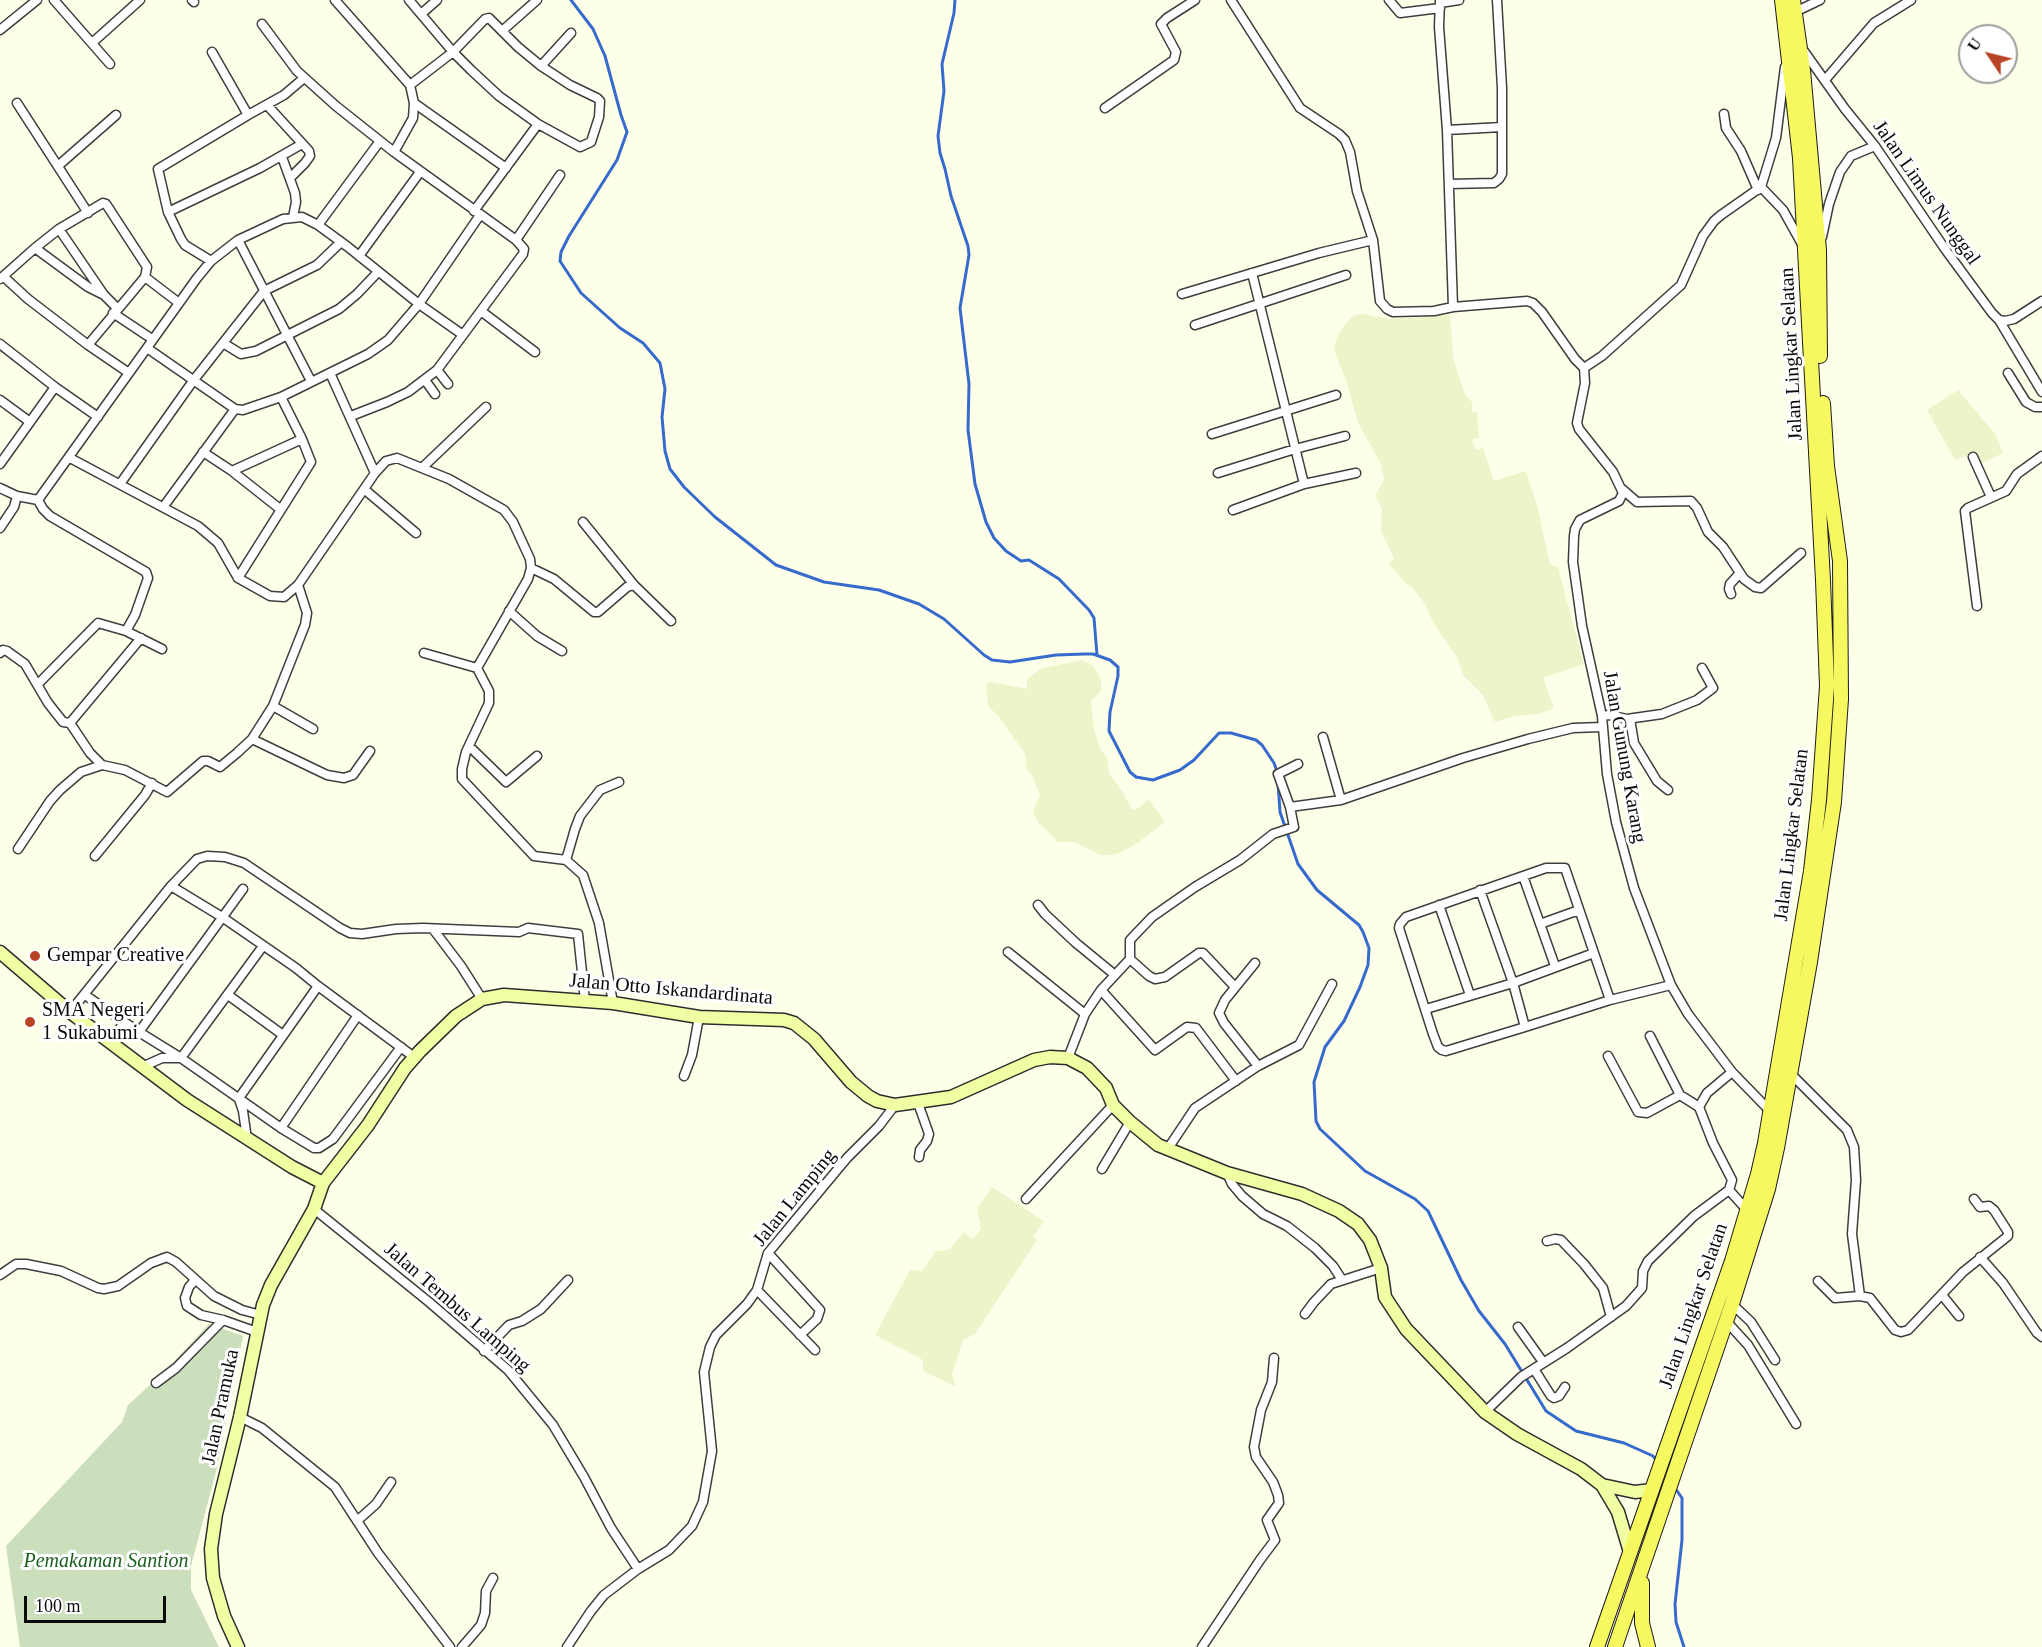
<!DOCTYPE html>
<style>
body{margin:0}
#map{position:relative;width:2042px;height:1647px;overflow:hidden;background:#feffe9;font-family:"Times New Roman",serif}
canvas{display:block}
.north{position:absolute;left:1958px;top:24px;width:60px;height:60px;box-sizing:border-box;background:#fff;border:2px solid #9d9d9d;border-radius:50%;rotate:305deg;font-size:16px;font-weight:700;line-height:24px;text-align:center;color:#0b0b0b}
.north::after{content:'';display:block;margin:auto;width:21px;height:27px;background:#b94325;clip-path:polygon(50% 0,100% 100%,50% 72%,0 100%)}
.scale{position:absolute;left:24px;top:1596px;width:142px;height:27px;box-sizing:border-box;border:3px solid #0b0b0b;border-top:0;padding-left:8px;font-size:18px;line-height:21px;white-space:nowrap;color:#0b0b0b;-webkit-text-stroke:4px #fff;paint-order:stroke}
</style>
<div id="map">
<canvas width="2042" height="1647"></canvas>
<div class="north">U</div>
<div class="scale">100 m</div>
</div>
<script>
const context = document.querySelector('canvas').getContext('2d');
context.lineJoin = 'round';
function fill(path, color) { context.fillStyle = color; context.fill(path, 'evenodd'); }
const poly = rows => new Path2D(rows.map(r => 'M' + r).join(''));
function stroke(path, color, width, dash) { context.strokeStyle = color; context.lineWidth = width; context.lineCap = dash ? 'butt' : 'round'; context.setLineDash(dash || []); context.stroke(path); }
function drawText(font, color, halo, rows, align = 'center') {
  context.font = font + ' "Times New Roman",serif'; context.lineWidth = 6; context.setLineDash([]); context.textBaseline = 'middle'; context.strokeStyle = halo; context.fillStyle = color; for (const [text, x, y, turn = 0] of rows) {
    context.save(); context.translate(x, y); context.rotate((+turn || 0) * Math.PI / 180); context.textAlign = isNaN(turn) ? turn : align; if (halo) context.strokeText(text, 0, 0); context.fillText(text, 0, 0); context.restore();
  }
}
fill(poly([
 [1362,314,1389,319,1450,315,1453,358,1465,395,1472,402,1472,412,1477,413,1479,437,1472,440,1476,450,1483,448,1494,481,1526,471,1538,509,1550,564,1559,568,1559,572,1584,664,1543,678,1554,708,1538,714,1515,716,1495,722,1483,695,1463,675,1458,659,1434,624,1425,604,1411,586,1406,584,1389,564,1394,558,1381,531,1382,508,1375,496,1384,480,1381,464,1358,423,1347,383,1334,350,1337,337,1345,324,1354,315],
 [1958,390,1995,434,2003,453,1981,464,1974,453,1955,460,1927,410],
 [1081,660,1093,665,1101,679,1101,691,1091,701,1094,730,1101,750,1107,757,1109,773,1122,791,1132,810,1139,808,1149,799,1165,822,1136,844,1119,853,1110,855,1100,855,1074,842,1058,842,1038,822,1033,811,1040,795,1032,776,1027,770,1025,754,999,717,988,706,986,683,992,682,1027,689,1027,680,1040,669],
 [992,1187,1044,1221,1033,1237,1037,1240,975,1334,963,1340,952,1374,956,1387,923,1371,923,1360,875,1335,910,1270,922,1271,936,1251,949,1250,964,1232,973,1239,981,1229,977,1209]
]), '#edf4ca');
fill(poly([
 [209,1324,243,1336,217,1468,191,1566,191,1590,219,1647,20,1647,6,1546,122,1422,128,1405,163,1373]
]), '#cbdfbc');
stroke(poly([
 [571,0,593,29,605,56,621,115,627,132,617,160,569,236,561,252,560,261,581,293,620,328,643,343,660,363,665,389,662,417,665,451,670,469,684,487,715,517,776,565,824,582,879,590,919,604,944,619,984,655,992,660,1010,662,1056,655,1084,654,1093,654,1110,660,1118,667,1118,676,1110,712,1109,731,1130,772,1136,777,1153,780,1180,770,1194,760,1219,733,1231,733,1256,740,1262,745,1274,763,1278,774],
 [955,0,954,13,942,64,944,91,938,136,940,153,945,169,951,196,968,246,969,255,960,308,969,384,968,430,975,484,986,522,994,538,1006,551,1021,561,1029,560,1059,579,1089,610,1094,618,1097,655],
 [1278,783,1280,812,1298,864,1317,890,1359,925,1363,932,1369,948,1368,965,1360,987,1344,1021,1325,1047,1314,1082,1316,1121,1320,1129,1365,1171,1415,1199,1428,1211,1461,1280,1479,1311,1505,1344,1546,1411,1576,1431,1624,1443,1653,1456,1658,1463],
 [1675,1488,1682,1498,1682,1540,1675,1604,1676,1622,1684,1647]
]), '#366acc', 3);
const street = poly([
 [54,0,110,64],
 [192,0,194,2],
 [335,0,410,85,414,103,413,118,394,152],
 [409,0,453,52,471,70,499,96,538,124,580,147,591,142,599,117,600,101,597,98,570,85,541,66,518,47,489,18,485,19,453,52,410,85],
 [1231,0,1300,108,1339,134,1345,140,1350,152,1357,191,1373,240,1380,301,1387,309,1393,312,1434,311,1453,307,1527,301,1533,303,1542,312,1575,359,1584,368,1602,356,1681,285,1703,236,1714,221,1721,215,1761,187],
 [1389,0,1400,13,1440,8],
 [1440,0,1439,27,1447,130,1453,307],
 [1440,3,1459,0],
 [1795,12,1820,0],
 [421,14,437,0],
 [262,24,297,71,336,106,394,152,516,240],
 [0,30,37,0],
 [502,31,537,0],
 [92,43,140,0],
 [1801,47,1845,109,1875,146,1945,249,1992,313,1999,320,2005,321,2014,319,2042,301],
 [212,52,248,115],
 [541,66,571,33],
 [1825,80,1874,23,1911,0],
 [17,103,88,213],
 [414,103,506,168],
 [267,105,309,151,310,156,305,163,290,178],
 [1105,108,1174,60,1176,52,1161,24,1167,18,1195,0],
 [1724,114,1726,128,1741,151,1758,190],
 [1447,130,1502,127],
 [282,157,295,193,296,202,293,217],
 [59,165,116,115],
 [1449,184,1494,183,1499,179,1502,174,1502,88,1497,0],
 [1761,187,1776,138,1785,67],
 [1761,187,1783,210,1802,244],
 [474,211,538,124],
 [168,212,260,168,302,144],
 [318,225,380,141],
 [59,229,104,295,117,308],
 [1822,237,1829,204,1840,172,1851,156,1875,146],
 [238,240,311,381],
 [35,248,88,287,104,295],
 [359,256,420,172],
 [211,261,185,245,181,239,168,212,158,169,248,115,284,95,304,78],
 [4,277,28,299,88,345,129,373],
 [145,277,179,303],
 [0,279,35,248,59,229,103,203,106,204,147,267,145,277,88,345],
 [1182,294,1319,253,1373,240],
 [481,311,535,352],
 [113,313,152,339],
 [1999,320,2042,392],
 [1195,325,1346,275],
 [223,343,241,354,256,351,339,309,357,294,378,272],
 [0,344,55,387,98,417],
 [147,348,235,409,243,410,281,397,368,354,388,340,419,304,480,215],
 [437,370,448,384],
 [2008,373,2026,402,2035,407,2042,407],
 [425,380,435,394],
 [0,400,30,422],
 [351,416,387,402,408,392,437,370,523,254,524,249,516,240,560,175],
 [1212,434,1336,395],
 [203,452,232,471,280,509],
 [1973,457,1991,497],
 [70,458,198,526,218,543,238,578,270,596,284,597,298,585,375,473,330,373],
 [0,464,55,387],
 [423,467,486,407],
 [232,471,302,439],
 [375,473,386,461,397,458,449,479,504,510,513,522,530,559,531,568,528,579,477,668,489,691,489,703,466,752,462,769,462,779,534,856,566,860,583,875,599,923,613,1003],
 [1218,473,1295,449,1345,436],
 [120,484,193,381,264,291,317,265,341,242],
 [1304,484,1356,473],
 [0,488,17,496,38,500,197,278,211,261,238,240,283,219,302,217,318,225,348,247,419,304,463,335],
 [364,489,416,533],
 [1622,489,1637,502,1691,501,1697,508,1708,532,1723,547,1744,579,1755,587,1761,588,1801,553],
 [38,500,43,509,50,516,146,572,148,578,135,615,126,631,162,649],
 [164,506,235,409],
 [1233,510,1304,484,1252,273],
 [583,522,634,585,671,621],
 [0,528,14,507,17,496],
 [531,568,554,579,594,612,598,612,627,587,634,585],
 [238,578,311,462,302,439,281,397],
 [1731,594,1729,589,1730,584,1740,573],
 [1977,606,1965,511,1968,508,2006,491,2017,474,2042,456],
 [509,611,537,636,562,651],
 [0,653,3,650,7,651,25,664,48,703,63,722,70,723,90,753,102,765],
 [424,653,477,668],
 [38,684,98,623,126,631],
 [273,706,313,729],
 [1602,716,1609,715,1627,719,1662,714,1697,700,1713,688,1702,668],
 [1630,719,1634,743,1657,781,1668,790],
 [70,723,141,638],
 [1323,737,1341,800],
 [252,739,327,775,344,778,353,775,370,751],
 [469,746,506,782,537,756],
 [1290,807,1341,800,1463,758,1528,739,1573,728,1602,727],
 [18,849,50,801,60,790,81,772,102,765,125,770,167,792,203,761,208,761,220,767,237,753,252,739,273,706,305,625,307,613,298,585],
 [95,856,145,795,152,783],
 [566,860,575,829,580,816,600,790,619,782],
 [1523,876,1555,966],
 [171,886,197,859,207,856,225,857,244,863,340,928,350,933,362,934,396,929,423,928,519,932,528,928,578,934,585,1001],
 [1480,890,1513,983,1525,1027],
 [1038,905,1045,914,1076,943,1115,975],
 [1439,905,1470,995],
 [1540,924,1579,910],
 [433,929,461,966,482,999],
 [1008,952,1085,1014],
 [1255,963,1225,1000,1219,1013,1224,1023,1258,1066],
 [318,986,414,1057],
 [1235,987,1203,953,1199,953,1165,977,1155,979,1149,976,1130,959,1130,940,1152,917,1195,887,1240,860,1273,834,1294,827,1290,807,1278,774,1298,764],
 [1101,990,1155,1050,1187,1027,1196,1028,1236,1081],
 [85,995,139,1032,181,1058,281,1128,314,1148,319,1148,333,1139,401,1047],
 [228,995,283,1035],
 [1610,1000,1565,868,1546,868,1406,917,1400,924,1399,928,1433,1034,1438,1047,1442,1050,1446,1051,1525,1027,1610,1000,1671,985],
 [1426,1009,1513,983,1594,953],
 [70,1012,171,886,222,917,296,968,318,986,239,1098],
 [139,1032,243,889],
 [1650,1036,1680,1095,1699,1107],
 [110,1043,124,1022],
 [1608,1056,1638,1112,1647,1113,1680,1095],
 [1068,1058,1085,1014,1101,990,1130,959],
 [142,1067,162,1058,181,1058,263,946],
 [1732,1072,1770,1111],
 [1790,1073,1847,1130,1854,1147,1856,1180,1852,1234,1860,1296],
 [684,1076,692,1055,699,1017],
 [239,1099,243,1111,247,1139],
 [918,1103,929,1134,927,1141,920,1150,919,1157],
 [281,1128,358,1015],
 [1167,1150,1195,1108,1258,1066,1299,1045,1332,984],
 [1102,1169,1130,1122],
 [1227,1173,1232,1184,1242,1196,1263,1214,1287,1226,1315,1248,1333,1266,1342,1280],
 [1729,1190,1747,1210],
 [1026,1199,1113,1105],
 [314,1209,429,1302,508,1370,553,1425,584,1477,611,1528,638,1569],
 [1547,1241,1555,1239,1561,1240,1584,1264,1603,1288,1611,1317],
 [768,1253,820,1310,817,1319,800,1335],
 [1980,1257,2003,1283,2037,1333,2042,1337],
 [0,1275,16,1264,26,1264,61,1271,98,1288,104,1289,118,1286,151,1263,167,1257,176,1262,214,1296,242,1310,261,1315],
 [195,1280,189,1287,185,1298,187,1306,201,1315,223,1320,257,1332],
 [1818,1281,1835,1298,1860,1296,1870,1298,1895,1330,1901,1332,1908,1330,1963,1272,2008,1236,2008,1232,1994,1210,1989,1206,1980,1207,1974,1199],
 [757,1290,815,1350],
 [1942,1295,1959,1316],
 [1732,1304,1751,1322,1775,1360],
 [1305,1314,1314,1302,1331,1284,1381,1268],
 [1726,1321,1748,1345,1796,1424],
 [1518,1327,1543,1362],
 [484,1351,509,1325,522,1321,541,1309,568,1280],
 [1534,1369,1551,1396,1554,1398,1559,1396,1565,1387],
 [156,1383,176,1368,223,1320],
 [1485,1412,1521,1377,1567,1348,1626,1306,1642,1288,1643,1271,1648,1261,1694,1216,1729,1190,1732,1180,1713,1143,1699,1107,1707,1093,1732,1072,1688,1014,1671,985,1634,888,1616,822,1607,774,1602,716,1582,626,1573,562,1574,536,1575,529,1580,520,1619,501,1623,493,1613,472,1579,429,1577,423,1585,383,1584,368],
 [240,1417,262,1428,335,1487,378,1553,450,1647],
 [357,1521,376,1504,391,1482],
 [462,1647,481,1625,485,1613,486,1591,493,1578],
 [567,1647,591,1611,604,1595,638,1569,669,1550,692,1526,703,1502,712,1451,704,1372,710,1347,716,1335,747,1304,757,1290,768,1253,847,1158,879,1126,895,1105],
 [1202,1647,1260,1560,1275,1540,1267,1520,1279,1503,1278,1495,1273,1482,1256,1457,1254,1447,1261,1410,1272,1382,1274,1358]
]);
const secondary = poly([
 [0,952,70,1012,187,1100,292,1167,323,1183,368,1125,405,1068,420,1051,456,1016,482,999,504,995,613,1003,699,1017,784,1020,794,1023,814,1039,851,1082,868,1096,877,1101,895,1105,951,1097,1034,1060,1050,1057,1068,1058,1087,1068,1106,1088,1113,1105,1130,1122,1158,1145,1227,1173,1302,1194,1339,1211,1358,1224,1370,1240,1374,1250,1381,1268,1385,1297,1406,1329,1485,1412,1517,1434,1581,1469,1602,1485,1618,1512,1630,1552],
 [1602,1485,1635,1492,1652,1490],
 [238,1647,224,1616,213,1578,211,1549,216,1514,240,1417,263,1305,271,1285,314,1209,323,1183]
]);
const primary = poly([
 [1793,0,1803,70,1819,250,1820,356],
 [1642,1583,1642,1623,1648,1647],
 [1597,1647,1732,1261,1758,1174,1765,1143,1811,871,1819,800,1827,686,1823,580,1800,158,1782,0],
 [1615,1647,1732,1304,1768,1189,1777,1148,1810,962,1834,802,1841,699,1840,561,1827,466,1823,403]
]);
stroke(street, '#3e3e3e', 11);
stroke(secondary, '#2d2d2d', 15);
stroke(primary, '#1c1c1c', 16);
stroke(street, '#fff', 8);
stroke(secondary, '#f2fea4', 12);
stroke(primary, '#f7f860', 14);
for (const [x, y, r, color] of [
 [35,956,6,"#b94325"],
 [30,1022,6,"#b94325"]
]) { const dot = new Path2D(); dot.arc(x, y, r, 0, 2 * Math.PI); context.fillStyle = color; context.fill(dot); stroke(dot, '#fff', 2); }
drawText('20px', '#0b0b0b', '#fff', [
 ["Jalan Limus Nunggal",1926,193,55],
 ["Jalan Lingkar Selatan",1792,354,-93],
 ["Jalan Gunung Karang",1624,757,80],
 ["Jalan Lingkar Selatan",1792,835,-83],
 ["Jalan Otto Iskandardinata",671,990,5],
 ["Jalan Lamping",795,1198,-51],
 ["Jalan Lingkar Selatan",1694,1306,-71],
 ["Jalan Tembus Lamping",457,1308,41],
 ["Jalan Pramuka",221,1407,-78]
]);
drawText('20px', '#0b0b0b', '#fff', [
 ["Gempar Creative",47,956],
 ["SMA Negeri",42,1011],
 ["1 Sukabumi",42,1034]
], 'left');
drawText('italic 20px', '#1d6120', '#fff', [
 ["Pemakaman Santion",106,1562]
]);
</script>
